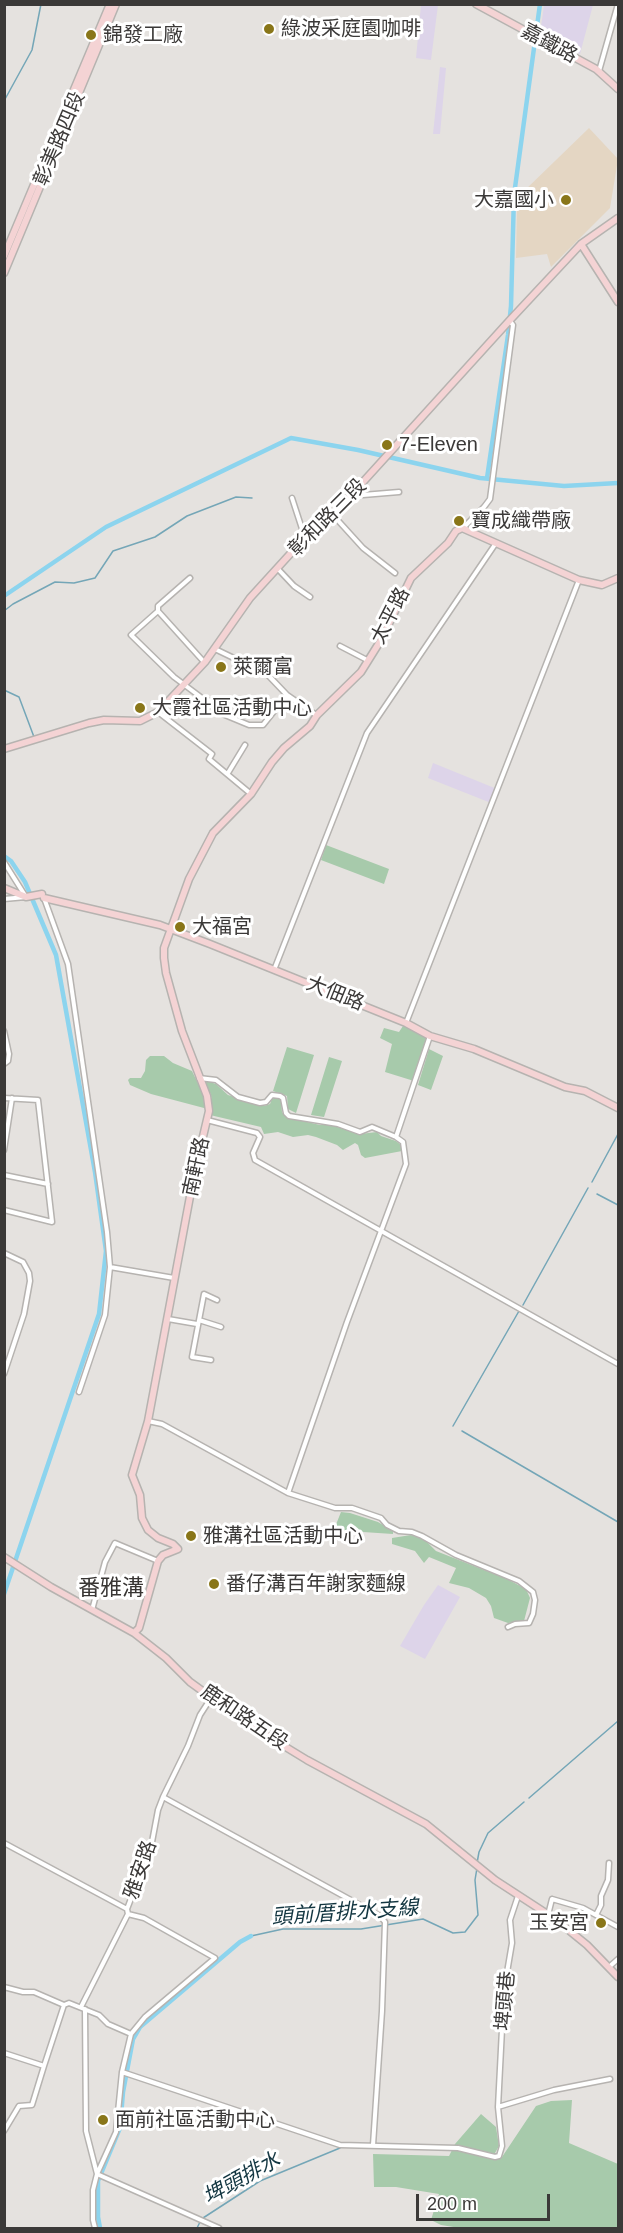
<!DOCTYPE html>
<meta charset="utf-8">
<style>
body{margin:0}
#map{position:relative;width:623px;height:2233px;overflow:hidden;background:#e5e2df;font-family:Helvetica,sans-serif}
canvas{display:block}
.frame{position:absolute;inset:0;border:6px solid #3b3938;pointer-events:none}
.scale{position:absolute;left:416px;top:2194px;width:134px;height:27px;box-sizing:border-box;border:3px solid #3b3938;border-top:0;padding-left:8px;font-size:18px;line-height:21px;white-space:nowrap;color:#3b3938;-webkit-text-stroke:4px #fff;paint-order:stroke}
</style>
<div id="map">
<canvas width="623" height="2233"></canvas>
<div class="frame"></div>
<div class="scale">200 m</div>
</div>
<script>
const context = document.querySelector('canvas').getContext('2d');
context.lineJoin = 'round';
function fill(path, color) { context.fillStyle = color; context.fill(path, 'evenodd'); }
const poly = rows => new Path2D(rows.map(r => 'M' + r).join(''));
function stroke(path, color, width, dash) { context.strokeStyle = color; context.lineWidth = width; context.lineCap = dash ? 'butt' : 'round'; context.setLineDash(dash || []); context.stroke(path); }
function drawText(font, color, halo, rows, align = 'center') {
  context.font = font + ' Helvetica,"Noto Sans TC",sans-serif'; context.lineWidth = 6; context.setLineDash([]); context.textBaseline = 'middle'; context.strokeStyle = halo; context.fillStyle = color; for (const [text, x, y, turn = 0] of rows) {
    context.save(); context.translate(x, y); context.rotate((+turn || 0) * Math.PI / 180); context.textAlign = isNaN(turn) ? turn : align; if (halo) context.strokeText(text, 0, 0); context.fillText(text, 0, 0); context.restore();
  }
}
fill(poly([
 [421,5,438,5,431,60,416,58],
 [544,5,593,5,580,54,540,34],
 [440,67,446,68,440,134,433,134],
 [433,763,497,789,491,803,428,778],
 [438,1585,460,1597,425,1659,400,1646,424,1605]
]), '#ddd4e9');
fill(poly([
 [589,128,618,159,610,208,551,267,547,254,516,258,517,211,522,193]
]), '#e4d6c3');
fill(poly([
 [326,845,389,869,384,884,321,860],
 [403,1026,428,1037,414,1081,385,1072,392,1044,380,1038,384,1028,399,1032],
 [287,1047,314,1055,296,1113,288,1109,287,1096,273,1091],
 [429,1049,443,1056,431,1090,418,1085],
 [150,1056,164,1056,173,1063,192,1071,205,1098,204,1108,151,1094,130,1085,128,1080,130,1078,141,1078,145,1071,146,1060],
 [329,1057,342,1061,324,1117,311,1115],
 [204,1080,216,1084,228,1095,264,1106,270,1104,272,1099,276,1097,281,1099,282,1112,286,1117,320,1125,328,1124,360,1134,377,1132,381,1136,396,1141,401,1145,402,1151,365,1158,361,1155,358,1145,355,1143,343,1150,337,1145,316,1137,308,1135,293,1137,278,1132,264,1134,261,1127,210,1115,212,1107,211,1095],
 [341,1512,350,1513,378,1522,393,1531,393,1534,363,1532,349,1535,333,1532],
 [411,1535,425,1540,436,1551,507,1579,526,1589,530,1598,524,1621,508,1623,494,1618,491,1606,486,1598,469,1588,449,1583,456,1568,429,1557,424,1563,415,1551,392,1544,392,1538],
 [572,2100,569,2143,618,2164,618,2228,460,2228,441,2225,431,2220,439,2194,396,2187,374,2187,373,2154,449,2156,455,2144,481,2114,496,2127,499,2146,495,2153,502,2157,536,2106,551,2101]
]), '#a7caab');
stroke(poly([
 [4,101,32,50,41,4],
 [4,611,13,604,55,582,74,583,95,578,113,551,155,537,187,516,236,497,252,498],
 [4,690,19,697,34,737],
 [592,1182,618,1134],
 [597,1194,618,1205],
 [523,1305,588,1188],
 [453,1426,519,1311],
 [462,1431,618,1522],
 [529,1798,618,1721],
 [477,1863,479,1852,488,1833,524,1802],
 [251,1936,283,1929,361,1929,423,1919,453,1933,465,1932,478,1915,475,1880,477,1868],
 [203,2218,260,2181,340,2148],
 [197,2228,200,2222]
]), '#74a6b7', 1.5);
stroke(poly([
 [487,478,508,335,511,306,514,195,540,4],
 [4,596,106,527,291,438,358,450,480,478,564,486,618,483],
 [4,856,11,861,25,882,56,955,95,1172,106,1251,99,1314,4,1594],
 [100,2228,98,2217,98,2181,120,2128,123,2092,133,2039,140,2027,240,1942,251,1936]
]), '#8cd4ee', 4.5);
const street = poly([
 [599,71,618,4],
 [357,489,363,495,399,492],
 [292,498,305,538],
 [333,515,363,548,395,573],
 [463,528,484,507,490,499,513,325,510,321],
 [278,569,294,586,310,597],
 [190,578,158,606,158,611,204,662],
 [158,611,131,635,174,677,202,698,216,703,220,713,249,725,263,725,287,695],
 [340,646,367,660],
 [215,649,267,674,287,695,316,715],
 [158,712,212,754,209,759,251,794],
 [228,773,245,745],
 [4,862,26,897,4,899],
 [44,898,68,964,107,1232,110,1267,105,1315,79,1392],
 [274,970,367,733,496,543],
 [406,1023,579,580],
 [4,1031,9,1054,8,1061,4,1064],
 [199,1078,216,1080,238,1097,260,1103,266,1102,272,1095,280,1096,283,1098,286,1113,289,1116,338,1124,360,1132,372,1127,396,1137],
 [4,1098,38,1100,52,1222,4,1210],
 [207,1120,257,1133,260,1137,253,1153,255,1160,618,1364],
 [4,1150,12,1098],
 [4,1175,48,1184],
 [4,1253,23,1262,29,1273,30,1281,24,1314,4,1374],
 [110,1267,174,1278],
 [168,1319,197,1324],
 [199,1320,221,1327],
 [211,1360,192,1357,204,1294,217,1300],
 [148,1421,162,1424,288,1493,335,1508,352,1508,381,1518,387,1525,399,1531,412,1532,422,1536,456,1555,519,1581,533,1592,535,1600,533,1614,529,1623,515,1624,508,1627],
 [288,1493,347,1322,406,1164,403,1142,396,1137,430,1036],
 [92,1610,105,1562,115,1543,158,1561],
 [163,1797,380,1916,385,1922,382,2011,373,2145],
 [4,1843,127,1909],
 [548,1915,552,1899,583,1908,618,1927],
 [596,1915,601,1905,601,1896,608,1880,609,1863],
 [609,1967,618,1959],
 [4,1987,23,1992,34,1992,64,2005],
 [81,2007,128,1914,127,1909,132,1896,149,1858,158,1810,163,1797,188,1746,200,1715,211,1698],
 [85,2009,86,2131,97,2174,219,2228],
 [4,2053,44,2066,64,2005,69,2003,99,2015,108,2024,131,2034],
 [122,2072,340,2145,458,2148,495,2157,499,2156,502,2146,498,2107,554,2090,610,2079],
 [498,2107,504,1990,512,1943,510,1920,518,1896],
 [4,2131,19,2106,32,2105,44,2066],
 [95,2228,93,2220,93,2190,97,2174,116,2132,122,2072,131,2034,145,2017,215,1958,144,1918,128,1914]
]);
const secondary = poly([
 [476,4,596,69,618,89],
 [581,244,618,302],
 [4,256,110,4],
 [4,273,116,4],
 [4,749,89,723,104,720,140,721,158,712,205,662,250,598,291,553,333,515,510,320,581,244,618,218],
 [4,888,26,897,42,894],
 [44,898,160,925,210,944,406,1023,430,1036,474,1049,565,1087,585,1091,618,1108],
 [4,1557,51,1587,134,1633,166,1658,190,1682,248,1724,307,1760,426,1824,495,1880,555,1919,587,1945,618,1977],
 [134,1633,139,1628,158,1561,163,1555,178,1549,173,1544,158,1538,148,1530,142,1518,140,1495,132,1475,148,1421,194,1175,209,1111,207,1096,182,1031,166,973,164,958,164,948,189,879,213,833,251,794,272,762,284,748,310,726,317,715,361,672,381,640,411,578,448,543,456,531,462,528,579,580,602,585,618,578]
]);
stroke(street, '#b6b3b0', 7);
stroke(secondary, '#b6b3b0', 9);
stroke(street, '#fff', 4);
stroke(secondary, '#f4d3d4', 6);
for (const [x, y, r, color] of [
 [269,29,6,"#897619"],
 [91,35,6,"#897619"],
 [566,200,6,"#897619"],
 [387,445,6,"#897619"],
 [459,521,6,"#897619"],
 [221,667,6,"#897619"],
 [140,708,6,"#897619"],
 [180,927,6,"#897619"],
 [191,1536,6,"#897619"],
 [214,1584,6,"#897619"],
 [601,1923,6,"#897619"],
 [103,2120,6,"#897619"]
]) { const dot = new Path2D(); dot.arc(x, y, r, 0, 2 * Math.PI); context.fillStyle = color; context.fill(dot); stroke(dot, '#fff', 2); }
drawText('20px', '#3b3938', '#fff', [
 ["綠波采庭園咖啡",281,29],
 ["錦發工廠",103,35],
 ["大嘉國小",554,200,"right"],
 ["7-Eleven",399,445],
 ["寶成織帶廠",471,521],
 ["萊爾富",233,667],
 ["大霞社區活動中心",152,708],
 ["大福宮",192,927],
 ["雅溝社區活動中心",203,1536],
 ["番仔溝百年謝家麵線",226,1584],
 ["玉安宮",589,1923,"right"],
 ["面前社區活動中心",115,2120]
], 'left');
drawText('20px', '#3b3938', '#fff', [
 ["嘉鐵路",549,44,28],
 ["彰美路四段",60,139,-67],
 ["彰和路三段",328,518,-45],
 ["太平路",391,616,-63],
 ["大佃路",335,994,22],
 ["南軒路",197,1167,-78],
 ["鹿和路五段",244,1718,34],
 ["雅安路",141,1870,-71],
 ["埤頭巷",506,2001,-85]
]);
drawText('italic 21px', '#133641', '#fff', [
 ["頭前厝排水支線",345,1913,-4],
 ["埤頭排水",242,2179,-29]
]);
drawText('22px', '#383533', '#fff', [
 ["番雅溝",111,1589]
]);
</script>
